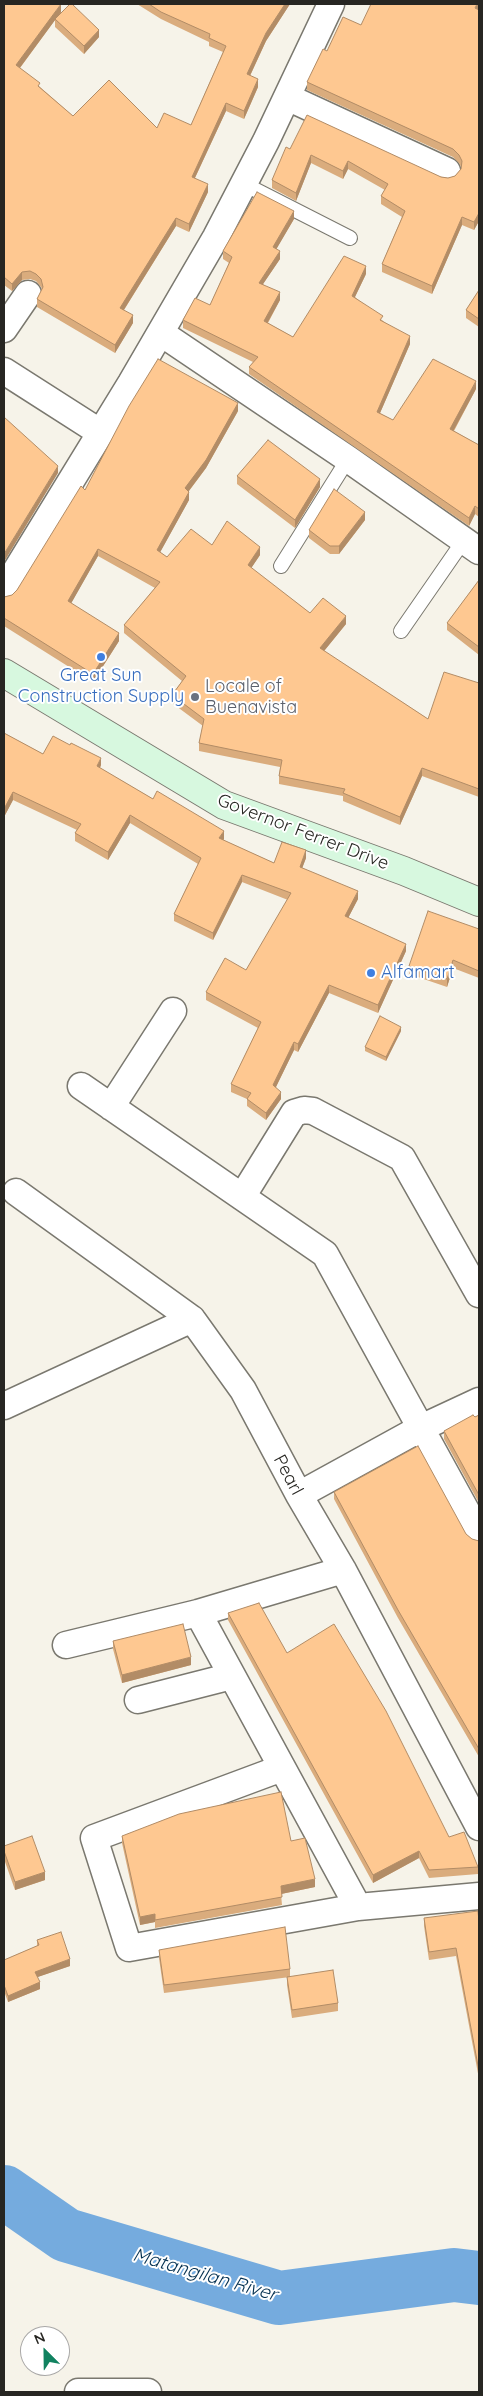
<!DOCTYPE html>
<style>
body{margin:0}
#map{position:relative;width:483px;height:2396px;overflow:hidden;background:#f6f3e9;font-family:Quicksand,sans-serif}
canvas{display:block}
.frame{position:absolute;inset:0;border:5px solid #272622;pointer-events:none}
.north{position:absolute;left:20px;top:2326px;width:50px;height:50px;box-sizing:border-box;background:#fff;border:1px solid #a9a8a7;border-radius:50%;rotate:337deg;font-size:14px;font-weight:700;line-height:20px;text-align:center;color:#272622}
.north::after{content:'';display:block;margin:auto;width:18px;height:22px;background:#118260;clip-path:polygon(50% 0,100% 100%,50% 72%,0 100%)}
</style>
<div id="map">
<canvas width="483" height="2396"></canvas>
<div class="frame"></div>
<div class="north">N</div>
</div>
<script>
const context = document.querySelector('canvas').getContext('2d');
context.lineJoin = 'round';
const poly = rows => new Path2D(rows.map(r => 'M' + r).join(''));
function stroke(path, color, width, dash) { context.strokeStyle = color; context.lineWidth = width; context.lineCap = dash ? 'butt' : 'round'; context.setLineDash(dash || []); context.stroke(path); }
function fill(path, color) { context.fillStyle = color; context.fill(path, 'evenodd'); }
function drawText(font, color, halo, rows, align = 'center') {
  context.font = font + ' Quicksand,sans-serif'; context.lineWidth = 4; context.setLineDash([]); context.textBaseline = 'middle'; context.strokeStyle = halo; context.fillStyle = color; for (const [text, x, y, turn = 0] of rows) {
    context.save(); context.translate(x, y); context.rotate((+turn || 0) * Math.PI / 180); context.textAlign = isNaN(turn) ? turn : align; if (halo) context.strokeText(text, 0, 0); context.fillText(text, 0, 0); context.restore();
  }
}
stroke(poly([
 [4,2192,66,2235,279,2298,454,2275,479,2278]
]), '#75abde', 54);
const service = poly([
 [244,184,350,238],
 [281,566,348,459],
 [401,631,464,540]
]);
const minor = poly([
 [287,97,447,171],
 [4,329,28,294],
 [161,333,348,459,479,551],
 [4,371,101,433],
 [4,590,131,383,216,237,266,141,331,4],
 [81,1086,325,1254,479,1534],
 [111,1107,173,1011],
 [16,1192,192,1319,243,1390,299,1495,343,1570,479,1827],
 [242,1197,294,1113,304,1110,313,1111,402,1158,479,1294],
 [4,1406,192,1319],
 [299,1495,421,1428,479,1401],
 [198,1613,358,1907],
 [66,1645,198,1613,343,1570],
 [138,1700,232,1676],
 [282,1768,94,1838,129,1948,358,1907,479,1896],
 [78,2392,148,2392]
]);
const secondary = poly([
 [4,673,224,805,404,871,479,902]
]);
stroke(service, '#7a786f', 16);
stroke(minor, '#7a786f', 29);
stroke(secondary, '#7a786f', 30);
stroke(service, '#fff', 14);
stroke(minor, '#fff', 26);
stroke(secondary, '#d7f8df', 28);
fill(poly([
 [4,4,61,12,99,37,84,54,55,27,55,20,20,68,40,87,73,116,157,128,191,125,223,52,209,46,209,42,161,19,137,4,290,4,266,41,250,76,258,87,244,119,226,111,195,178,208,192,189,232,176,226,124,310,133,323,115,353,37,307,37,299,42,289,41,287,36,281,30,279,22,280,12,291,4,285],
 [478,9,479,10,479,221,474,230,462,225,432,294,382,272,382,264,402,217,381,204,381,196,385,190,348,169,343,179,311,163,296,201,272,188,272,180,290,149,448,178,455,176,461,169,461,167,459,163,453,157,307,90,307,82,327,51,361,25],
 [294,219,276,249,280,259,263,284,280,300,268,323,293,337,366,274,355,297,410,344,380,413,393,420,476,389,454,431,479,445,479,517,475,514,469,526,249,374,249,367,253,362,183,328,183,320,210,305,229,263,223,259,223,251],
 [479,290,479,327,466,318,466,310],
 [238,411,206,468,189,491,189,500,160,552,167,557,212,545,260,555,251,568,310,613,346,624,324,651,428,719,479,683,479,797,422,776,400,825,343,801,343,796,279,784,279,776,280,767,199,751,199,743,203,726,172,703,172,695,182,681,124,633,124,625,155,588,98,556,71,603,119,641,93,682,4,626,4,597,12,595,17,590,85,490],
 [237,476,320,487,295,528,237,484],
 [365,520,339,554,330,554,309,538,309,530],
 [479,580,479,655,447,630,447,623],
 [4,733,43,754,101,765,100,768,153,799,224,839,223,840,274,863,306,858,302,868,358,899,348,918,406,951,378,1013,329,993,298,1052,294,1050,276,1087,281,1099,266,1120,247,1106,247,1099,231,1092,231,1084,258,1028,206,1000,206,992,246,970,288,900,242,882,213,940,174,921,174,914,198,864,130,823,108,860,75,841,75,833,77,830,13,800,4,817],
 [479,929,479,978,453,968,447,987,409,974,409,966],
 [401,1031,386,1061,365,1051,365,1047],
 [479,1415,479,1503,444,1439,444,1431],
 [334,1492,466,1534,472,1539,479,1541,479,1757,398,1618,334,1499],
 [228,1613,287,1653,449,1837,478,1867,478,1874,429,1878,419,1858,373,1883,228,1620],
 [113,1641,191,1665,122,1683,113,1649],
 [122,1836,291,1841,315,1887,281,1894,282,1905,155,1928,155,1922,140,1925,122,1843],
 [4,1846,45,1880,15,1890,4,1859],
 [424,1918,479,1921,479,2079,456,1956,429,1960,424,1926],
 [37,1940,70,1966,37,1977,40,1989,8,2002,4,1991,4,1960,37,1946],
 [159,1950,290,1969,290,1977,338,2003,338,2011,292,2018,287,1985,287,1977,290,1977,164,1993,159,1958]
]), '#daac7d');
fill(poly([
 [61,4,61,12,16,73,16,65],
 [285,4,290,4,266,41,247,82,247,74,266,33],
 [477,4,479,4,479,7,475,16,475,8],
 [99,30,99,37,84,54,84,46],
 [258,79,258,87,244,119,244,111],
 [226,103,226,111,192,184,192,177],
 [311,155,311,163,296,201,296,193],
 [348,161,348,169,343,179,343,171],
 [208,184,208,192,189,232,189,224],
 [294,211,294,219,273,255,273,247],
 [479,213,479,221,474,230,474,222],
 [462,217,462,225,432,294,432,286],
 [176,218,176,226,120,316,120,308],
 [280,251,280,259,259,290,259,283],
 [366,266,366,274,352,303,352,296],
 [22,272,22,280,12,291,12,284],
 [280,292,280,300,264,329,264,321],
 [133,315,133,323,115,353,115,345],
 [410,336,410,344,377,420,377,412],
 [476,381,476,389,450,437,450,429],
 [238,403,238,411,206,468,185,496,185,488],
 [58,466,58,473,4,562,4,554],
 [320,479,320,487,295,528,295,520],
 [189,492,189,500,157,558,157,550],
 [475,506,475,514,469,526,469,518],
 [365,512,365,520,339,554,339,546],
 [260,547,260,555,248,573,248,565],
 [98,549,98,556,68,609,68,601],
 [346,616,346,624,320,656,320,648],
 [119,633,119,641,93,682,93,674],
 [101,758,101,765,97,774,97,766],
 [422,768,422,776,400,825,400,817],
 [13,792,13,800,4,817,4,809],
 [130,815,130,823,108,860,108,852],
 [224,831,224,839,219,846,219,838],
 [306,850,306,858,300,874,300,867],
 [242,875,242,882,213,940,213,933],
 [358,891,358,899,345,924,345,916],
 [406,944,406,951,378,1013,378,1005],
 [453,960,453,968,447,987,447,979],
 [329,985,329,993,298,1052,298,1044],
 [401,1027,401,1031,386,1061,386,1057],
 [294,1042,294,1050,273,1093,273,1085],
 [281,1092,281,1099,266,1120,266,1113],
 [191,1657,191,1665,122,1683,122,1675],
 [419,1851,419,1858,373,1883,373,1875],
 [45,1872,45,1880,15,1890,15,1882],
 [315,1879,315,1887,281,1894,281,1886],
 [155,1914,155,1922,140,1925,140,1917],
 [70,1959,70,1966,35,1978,35,1972],
 [40,1982,40,1989,8,2002,8,1996]
]), '#b28c66');
const building = poly([
 [4,4,61,4,16,65,40,83,38,86,73,116,109,80,157,128,164,113,191,125,226,46,209,38,210,34,161,12,149,4,285,4,266,33,247,74,258,79,244,111,226,103,192,177,208,184,189,224,176,218,120,308,133,315,115,345,37,299,43,287,41,279,36,274,30,271,22,272,12,284,4,277,4,4],
 [70,4,72,4,99,30,84,46,55,19,70,4],
 [371,4,477,4,475,8,479,10,479,213,474,222,462,217,432,286,382,264,405,211,381,196,388,184,348,161,343,171,311,155,296,193,272,180,286,147,290,149,307,115,441,177,448,178,455,176,461,169,462,161,459,155,453,149,307,82,323,49,327,51,343,17,361,25,371,4],
 [257,192,294,211,273,247,280,251,259,283,280,292,264,321,293,337,344,256,366,266,352,296,383,316,380,320,410,336,377,412,393,420,433,359,476,381,450,429,479,445,479,509,475,506,469,518,249,367,258,357,183,320,195,298,210,305,232,257,223,251,257,192],
 [479,290,479,319,466,310,479,290],
 [158,359,238,403,206,460,185,488,189,492,157,550,167,557,191,529,212,545,227,521,260,547,248,565,310,613,323,598,346,616,320,648,428,719,444,672,479,683,479,789,422,768,400,817,343,793,345,789,279,776,282,760,199,743,204,719,172,695,186,676,124,625,160,582,98,549,68,601,119,633,93,674,4,618,4,597,12,595,17,590,81,486,85,490,129,406,158,359],
 [4,417,58,466,4,554,4,417],
 [268,440,320,479,295,520,237,476,268,440],
 [334,489,365,512,339,546,330,546,309,530,334,489],
 [479,580,479,647,447,623,479,580],
 [4,733,43,754,53,736,70,745,71,743,101,758,97,766,153,799,157,791,224,831,219,838,274,863,282,842,306,850,300,867,358,891,345,916,406,944,378,1005,329,985,298,1044,294,1042,273,1085,281,1092,266,1113,247,1099,251,1093,231,1084,261,1022,206,992,225,958,246,970,291,893,242,875,213,933,174,914,201,858,130,815,108,852,75,833,81,824,13,792,4,809,4,733],
 [428,911,479,929,479,971,453,960,447,979,409,966,428,911],
 [380,1016,401,1027,386,1057,365,1047,380,1016],
 [473,1415,475,1417,479,1415,479,1495,444,1431,473,1415],
 [418,1446,466,1534,472,1539,479,1541,479,1749,398,1610,334,1492,418,1446],
 [259,1603,287,1653,334,1624,386,1711,449,1837,464,1832,478,1867,429,1870,419,1851,373,1875,228,1613,259,1603],
 [183,1624,191,1657,122,1675,113,1641,183,1624],
 [281,1792,291,1841,305,1838,315,1879,281,1886,282,1897,155,1920,155,1914,140,1917,122,1836,179,1814,281,1792],
 [32,1836,45,1872,15,1882,4,1851,4,1846,32,1836],
 [478,1911,479,1921,479,2071,456,1948,429,1952,424,1918,478,1911],
 [285,1927,290,1969,164,1985,159,1950,285,1927],
 [61,1932,70,1959,35,1972,40,1982,8,1996,4,1985,4,1960,39,1945,37,1940,61,1932],
 [333,1970,338,2003,292,2010,287,1977,333,1970]
]);
fill(building, '#fec891');
stroke(building, '#b28c66', 1);
for (const [x, y, r, color] of [
 [101,657,5,"#3f7fe0"],
 [195,697,5,"#6b7280"],
 [371,973,5,"#3f7fe0"]
]) { const dot = new Path2D(); dot.arc(x, y, r, 0, 2 * Math.PI); context.fillStyle = color; context.fill(dot); stroke(dot, '#fff', 2); }
drawText('18px', '#366cbe', '#fff', [
 ["Great Sun",101,676],
 ["Construction Supply",101,697],
 ["Alfamart",381,973,"left"]
]);
drawText('18px', '#5b616d', '#fff', [
 ["Locale of",205,687],
 ["Buenavista",205,708]
], 'left');
drawText('18px', '#272622', '#fff', [
 ["Governor Ferrer Drive",303,832,21],
 ["Pearl",288,1475,62]
]);
drawText('italic 19px', '#053151', '#fff', [
 ["Matangilan River",205,2275,16]
]);
</script>
